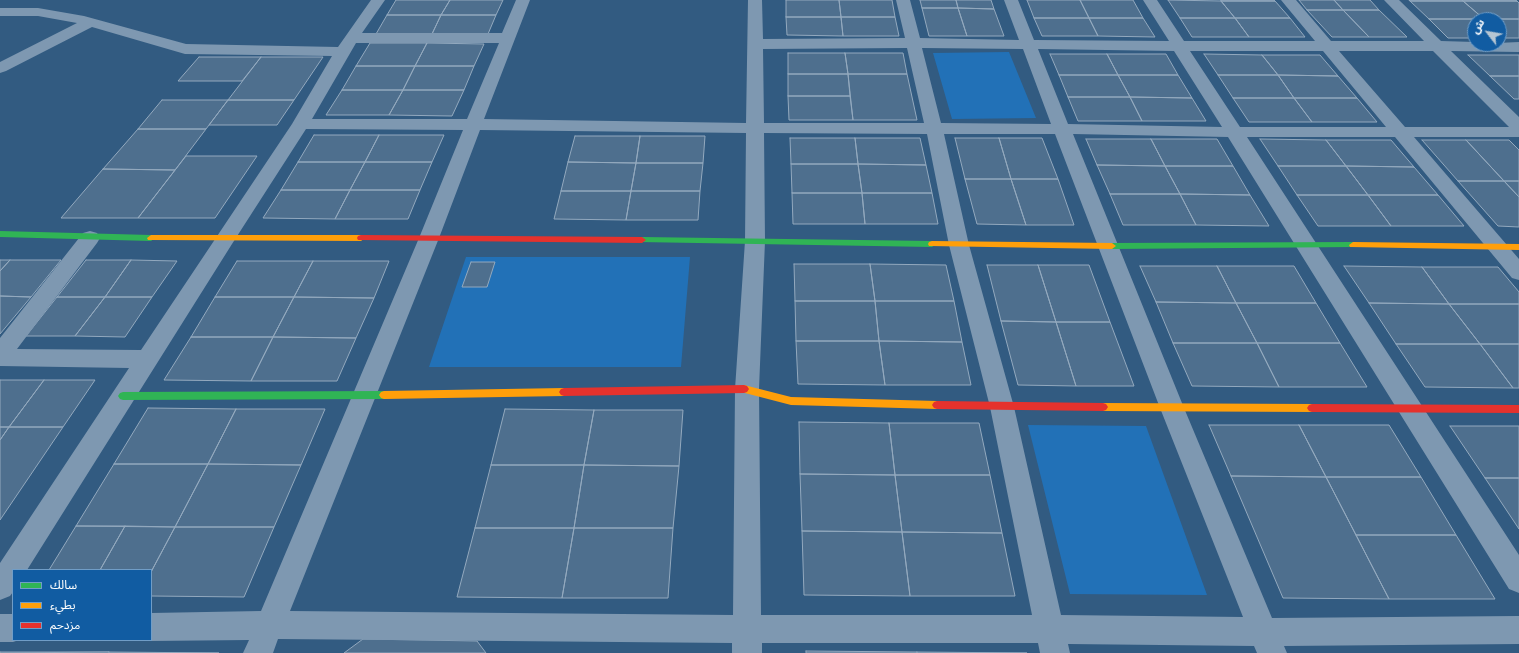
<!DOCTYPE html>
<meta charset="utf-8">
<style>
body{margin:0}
#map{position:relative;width:1519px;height:653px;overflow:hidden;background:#325b81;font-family:"Space Grotesk","Noto Sans Arabic",sans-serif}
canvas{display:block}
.legend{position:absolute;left:12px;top:569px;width:140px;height:72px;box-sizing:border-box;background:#115ca2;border:1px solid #709dc7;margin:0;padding:5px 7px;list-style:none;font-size:12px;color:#fff}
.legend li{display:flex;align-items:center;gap:8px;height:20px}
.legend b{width:20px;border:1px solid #709dc7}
.north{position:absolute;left:1467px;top:12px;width:40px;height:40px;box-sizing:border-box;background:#115ca2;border:1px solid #709dc7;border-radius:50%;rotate:301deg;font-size:11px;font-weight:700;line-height:16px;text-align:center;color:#fff}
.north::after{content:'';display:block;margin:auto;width:14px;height:18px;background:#b7c6d3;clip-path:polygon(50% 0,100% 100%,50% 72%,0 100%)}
</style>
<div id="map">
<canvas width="1519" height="653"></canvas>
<ul class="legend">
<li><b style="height:5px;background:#30b455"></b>سالك</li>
<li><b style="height:5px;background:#ff9f0a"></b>بطيء</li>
<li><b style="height:5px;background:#e5322d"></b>مزدحم</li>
</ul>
<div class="north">ش</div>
</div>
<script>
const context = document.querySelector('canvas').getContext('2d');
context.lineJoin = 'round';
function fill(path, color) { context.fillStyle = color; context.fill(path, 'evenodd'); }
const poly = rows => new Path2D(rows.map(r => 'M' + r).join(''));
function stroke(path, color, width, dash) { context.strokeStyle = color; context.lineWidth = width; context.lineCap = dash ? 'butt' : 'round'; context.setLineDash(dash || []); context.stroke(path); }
fill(poly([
 [1009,52,1036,118,952,119,933,53],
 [466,257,690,257,681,367,429,367],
 [1028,425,1146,426,1207,595,1070,594]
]), '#2271b7');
const building = poly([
 [396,0,450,0,441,15,387,15,396,0],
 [450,0,503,0,496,15,441,15,450,0],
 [786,0,839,0,841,17,786,17,786,0],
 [839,0,892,0,895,17,841,17,839,0],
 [920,0,956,0,958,8,922,8,920,0],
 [956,0,991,0,994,9,958,8,956,0],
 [1027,0,1080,0,1089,18,1034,18,1027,0],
 [1080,0,1133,0,1143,18,1089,18,1080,0],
 [1168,0,1221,1,1235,18,1180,18,1168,0],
 [1221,0,1274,0,1275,1,1221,1,1221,0],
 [1299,0,1334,0,1343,10,1307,10,1299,0],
 [1334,0,1370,0,1379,10,1343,10,1334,0],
 [1409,0,1462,0,1463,1,1410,1,1409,0],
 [1462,0,1515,0,1517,1,1463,1,1462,0],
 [1221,1,1275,1,1290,18,1235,18,1221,1],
 [1410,1,1463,1,1484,19,1429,19,1410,1],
 [1463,1,1517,1,1519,3,1519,19,1484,19,1463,1],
 [922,8,958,8,967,36,929,36,922,8],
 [958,8,994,9,1004,36,967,36,958,8],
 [1307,10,1343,10,1369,37,1332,37,1307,10],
 [1343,10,1379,10,1407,37,1369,37,1343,10],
 [387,15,441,15,432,34,376,34,387,15],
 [441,15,496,15,488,34,432,34,441,15],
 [786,17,841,17,843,36,787,35,786,17],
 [841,17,895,17,899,36,843,36,841,17],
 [1034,18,1089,18,1098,36,1042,36,1034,18],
 [1089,18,1143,18,1155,37,1098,36,1089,18],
 [1180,18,1235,18,1249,37,1192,37,1180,18],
 [1235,18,1290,18,1305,37,1249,37,1235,18],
 [1429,19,1484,19,1485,20,1475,20,1475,38,1448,38,1429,19],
 [1484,19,1519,19,1519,38,1505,38,1499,32,1499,20,1484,19],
 [370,43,427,43,415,66,356,66,370,43],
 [427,43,484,44,474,66,415,66,427,43],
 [788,53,845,53,848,74,788,74,788,53],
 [845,53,903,53,907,74,848,74,845,53],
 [1050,54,1107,54,1118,75,1059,75,1050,54],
 [1107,54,1166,54,1178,75,1118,75,1107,54],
 [1204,54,1262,55,1278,75,1218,75,1204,54],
 [1262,55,1320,55,1338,76,1278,75,1262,55],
 [1468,55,1519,55,1519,76,1490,76,1468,55],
 [199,57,261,57,242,81,178,81,199,57],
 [261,57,323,57,294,100,228,100,261,57],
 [356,66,415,66,403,90,342,90,356,66],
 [415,66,474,66,464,90,403,90,415,66],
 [788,74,848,74,850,96,788,96,788,74],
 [848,74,907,74,917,120,853,120,848,74],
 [1059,75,1118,75,1130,97,1068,97,1059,75],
 [1118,75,1178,75,1192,98,1130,97,1118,75],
 [1218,75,1278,75,1294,98,1233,98,1218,75],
 [1278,75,1338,76,1357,98,1294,98,1278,75],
 [1490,76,1519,76,1519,99,1514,99,1490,76],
 [342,90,403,90,389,115,326,115,342,90],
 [403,90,464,90,452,116,389,115,403,90],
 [788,96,850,96,853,120,789,120,788,96],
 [1068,97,1130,97,1142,121,1078,121,1068,97],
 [1130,97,1192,98,1206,121,1142,121,1130,97],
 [1233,98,1294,98,1312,122,1249,122,1233,98],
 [1294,98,1357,98,1377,122,1312,122,1294,98],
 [162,100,228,100,206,129,138,129,162,100],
 [228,100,294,100,277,125,209,125,228,100],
 [138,129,206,129,175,170,103,169,138,129],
 [314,135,379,135,365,162,298,162,314,135],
 [379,135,444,135,432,162,365,162,379,135],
 [575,136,640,136,636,163,568,162,575,136],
 [640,136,705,136,703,163,636,163,640,136],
 [790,138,855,138,858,164,791,164,790,138],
 [855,138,920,138,926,165,858,164,855,138],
 [955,138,999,138,1011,179,965,179,955,138],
 [999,138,1042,138,1058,179,1011,179,999,138],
 [1086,139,1151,139,1165,166,1097,165,1086,139],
 [1151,139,1217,139,1233,166,1165,166,1151,139],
 [1260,139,1326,140,1346,166,1278,166,1260,139],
 [1326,140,1391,140,1414,167,1346,166,1326,140],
 [1422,140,1466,140,1504,181,1458,181,1422,140],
 [1466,140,1509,140,1519,150,1519,181,1504,181,1466,140],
 [186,156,257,156,215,218,138,218,186,156],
 [298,162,365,162,350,190,281,190,298,162],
 [365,162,432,162,420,190,350,190,365,162],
 [568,162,636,163,631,191,561,191,568,162],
 [636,163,703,163,700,191,631,191,636,163],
 [791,164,858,164,862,193,792,193,791,164],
 [858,164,926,165,932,193,862,193,858,164],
 [1097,165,1165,166,1180,194,1110,194,1097,165],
 [1165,166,1233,166,1250,195,1180,194,1165,166],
 [1278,166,1346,166,1368,195,1297,195,1278,166],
 [1346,166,1414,167,1438,195,1368,195,1346,166],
 [103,169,175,170,138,218,61,218,103,169],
 [965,179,1011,179,1026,225,977,224,965,179],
 [1011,179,1058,179,1074,225,1026,225,1011,179],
 [1458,181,1504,181,1519,197,1519,227,1498,226,1458,181],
 [1504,181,1519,181,1519,197,1504,181],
 [281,190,350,190,335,219,263,218,281,190],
 [350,190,420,190,408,219,335,219,350,190],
 [561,191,631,191,626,220,554,219,561,191],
 [631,191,700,191,698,220,626,220,631,191],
 [792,193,862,193,865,224,793,224,792,193],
 [862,193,932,193,938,224,865,224,862,193],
 [1110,194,1180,194,1196,225,1123,225,1110,194],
 [1180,194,1250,195,1269,226,1196,225,1180,194],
 [1297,195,1368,195,1391,226,1318,226,1297,195],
 [1368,195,1438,195,1464,226,1391,226,1368,195],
 [0,260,10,260,0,271,0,260],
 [10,260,61,260,31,297,0,296,0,271,10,260],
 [86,260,131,260,105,297,57,297,86,260],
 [131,260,177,261,152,297,105,297,131,260],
 [237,261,313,261,294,297,215,297,237,261],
 [313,261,389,261,374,298,294,297,313,261],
 [471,262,495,262,487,287,462,287,471,262],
 [794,264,870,264,875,301,795,301,794,264],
 [870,264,946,265,954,301,875,301,870,264],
 [987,265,1038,265,1056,322,1001,321,987,265],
 [1038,265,1089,265,1110,322,1056,322,1038,265],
 [1140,266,1217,266,1236,303,1156,302,1140,266],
 [1217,266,1294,266,1316,303,1236,303,1217,266],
 [1344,266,1422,267,1449,304,1369,303,1344,266],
 [1422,267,1498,267,1519,292,1519,304,1449,304,1422,267],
 [0,296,31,297,0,334,0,296],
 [57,297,105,297,75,336,26,336,57,297],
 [105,297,152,297,125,337,75,336,105,297],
 [215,297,294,297,273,337,191,337,215,297],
 [294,297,374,298,356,338,273,337,294,297],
 [795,301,875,301,879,341,796,341,795,301],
 [875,301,954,301,962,342,879,341,875,301],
 [1156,302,1236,303,1257,343,1173,343,1156,302],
 [1236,303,1316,303,1340,343,1257,343,1236,303],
 [1369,303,1449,304,1480,344,1396,344,1369,303],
 [1449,304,1519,304,1519,344,1480,344,1449,304],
 [1001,321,1056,322,1076,386,1018,385,1001,321],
 [1056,322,1110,322,1134,386,1076,386,1056,322],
 [191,337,273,337,251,381,164,380,191,337],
 [273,337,356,338,337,381,251,381,273,337],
 [796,341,879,341,885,385,798,384,796,341],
 [879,341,962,342,971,385,885,385,879,341],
 [1173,343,1257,343,1279,387,1192,386,1173,343],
 [1257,343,1340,343,1367,387,1279,387,1257,343],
 [1396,344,1480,344,1513,388,1425,387,1396,344],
 [1480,344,1519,344,1519,388,1513,388,1480,344],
 [0,380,44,380,9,427,0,427,0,380],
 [44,380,95,380,63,427,9,427,44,380],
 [148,408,236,409,208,464,114,464,148,408],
 [236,409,325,409,301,465,208,464,236,409],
 [505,409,594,410,584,465,491,465,505,409],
 [594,410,683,410,679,466,584,465,594,410],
 [799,422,889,423,895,475,800,474,799,422],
 [889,423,979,423,990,475,895,475,889,423],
 [1209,425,1299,425,1326,477,1231,476,1209,425],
 [1299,425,1389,425,1421,477,1326,477,1299,425],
 [1450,426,1519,426,1519,478,1485,478,1450,426],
 [0,427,9,427,0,440,0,427],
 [9,427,63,427,0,520,0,440,9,427],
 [114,464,208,464,175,527,76,526,114,464],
 [208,464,301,465,274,527,175,527,208,464],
 [491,465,584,465,574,528,475,528,491,465],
 [584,465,679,466,673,528,574,528,584,465],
 [800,474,895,475,902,532,802,531,800,474],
 [895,475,990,475,1002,533,902,532,895,475],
 [1231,476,1326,477,1389,599,1283,598,1231,476],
 [1326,477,1421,477,1456,535,1356,535,1326,477],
 [1485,478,1519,478,1519,529,1485,478],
 [76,526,125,526,100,570,49,570,76,526],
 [125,526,175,527,151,572,151,570,100,570,125,526],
 [175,527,274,527,244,597,151,596,151,572,175,527],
 [475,528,574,528,562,598,457,597,475,528],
 [574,528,673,528,668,598,562,598,574,528],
 [802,531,902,532,910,596,804,595,802,531],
 [902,532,1002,533,1015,596,910,596,902,532],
 [1356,535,1456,535,1495,599,1389,599,1356,535],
 [363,639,477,641,486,653,344,653,363,639],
 [806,651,917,652,917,653,806,653,806,651],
 [0,652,109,652,0,653,0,652],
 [109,652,219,653,109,653,109,652],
 [917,652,1027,653,917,653,917,652]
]);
fill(building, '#4e6f8e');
stroke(building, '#93a9be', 1);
fill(poly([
 [371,0,385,0,362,33,502,33,516,0,530,0,484,119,746,123,748,0,762,0,763,39,905,38,896,0,910,0,920,38,1019,40,1004,0,1018,0,1034,40,1169,41,1143,0,1157,0,1184,41,1315,41,1281,0,1296,0,1331,41,1424,41,1384,0,1399,0,1441,41,1475,42,1475,44,1519,42,1519,52,1451,51,1519,117,1519,137,1414,137,1519,259,1519,280,1512,278,1395,137,1247,137,1519,555,1519,593,1509,589,1228,137,1073,134,1184,408,1272,618,1519,616,1519,644,1284,646,1287,653,1257,653,1254,646,1068,644,1070,653,1040,653,1038,643,762,643,762,653,732,653,732,643,278,639,273,653,243,653,249,640,151,641,148,640,151,640,151,613,261,611,419,238,463,130,306,129,232,244,27,570,13,570,13,592,10,596,0,600,0,563,129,368,0,366,0,338,83,233,90,231,97,233,100,238,97,243,17,349,141,350,292,124,332,56,185,54,92,27,6,71,0,73,0,62,77,23,38,16,0,16,0,8,38,8,84,16,186,44,338,47,371,0],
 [356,43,499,43,467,119,312,119,356,43],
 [907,48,924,123,764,123,763,49,907,48],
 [922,48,1023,49,1051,124,941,123,922,48],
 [1038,49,1174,51,1222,127,1068,124,1038,49],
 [1190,51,1323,51,1386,127,1240,127,1190,51],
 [1339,51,1433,51,1509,127,1405,127,1339,51],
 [480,130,746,133,745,241,735,389,733,615,290,611,439,238,480,130],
 [764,133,927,134,949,245,990,407,1032,615,761,615,759,389,765,241,764,133],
 [944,134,1055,134,1160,408,1243,617,1061,615,1014,407,969,245,944,134],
 [0,614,13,614,13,640,19,640,13,642,0,642,0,614]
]), '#7e98b1');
fill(poly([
 [0,231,151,235,155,238,151,241,0,237,0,231],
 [642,237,932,241,936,244,932,247,639,242,638,240,642,237],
 [1353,242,1357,245,1356,247,1112,249,1108,246,1112,243,1353,242],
 [384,391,387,392,389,395,387,398,384,399,123,400,120,399,118,396,120,393,123,392,384,391]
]), '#30b455');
fill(poly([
 [151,235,361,235,365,238,361,241,148,240,147,238,151,235],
 [932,241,1112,243,1116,246,1112,249,929,246,928,244,929,242,932,241],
 [1353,242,1519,244,1519,250,1350,247,1349,245,1353,242],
 [744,385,791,397,937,401,940,402,942,405,940,408,937,409,791,405,741,392,739,389,741,386,744,385],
 [564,388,567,389,569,392,567,395,564,396,384,399,381,398,379,395,381,392,384,391,564,388],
 [1103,403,1312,404,1315,405,1317,408,1315,411,1312,412,1103,411,1100,410,1098,407,1100,404,1103,403]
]), '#ff9f0a');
fill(poly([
 [361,235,642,237,646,240,642,243,358,240,357,238,358,236,361,235],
 [744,385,747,386,749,389,747,392,744,393,564,396,561,395,559,392,561,389,564,388,744,385],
 [937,401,1103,403,1106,404,1108,407,1106,410,1103,411,937,409,934,408,932,405,934,402,937,401],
 [1312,404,1519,405,1519,413,1312,412,1309,411,1307,408,1309,405,1312,404]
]), '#e5322d');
</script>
